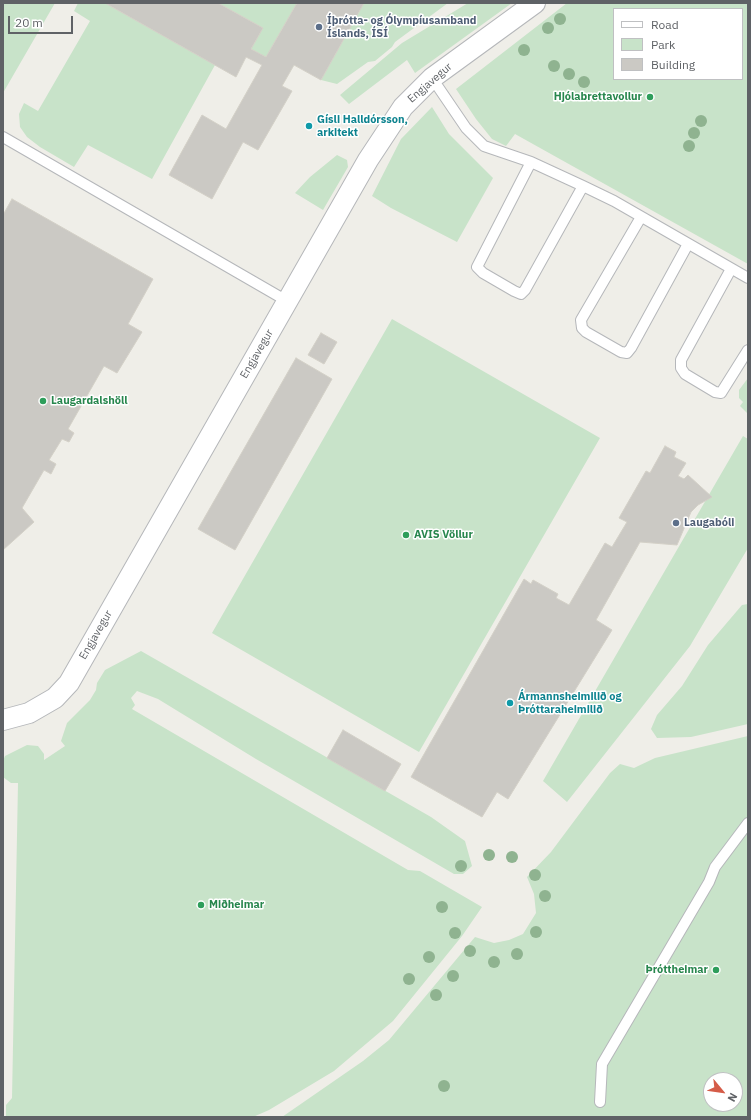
<!DOCTYPE html>
<meta charset="utf-8">
<style>
body{margin:0}
#map{position:relative;width:751px;height:1120px;overflow:hidden;background:#efeee8;font-family:"IBM Plex Sans",sans-serif}
canvas{display:block}
.frame{position:absolute;inset:0;border:4px solid #5f6266;pointer-events:none}
.legend{position:absolute;left:613px;top:8px;width:130px;height:72px;box-sizing:border-box;background:#fff;border:1px solid #bfc0c2;margin:0;padding:5px 7px;list-style:none;font-size:12px;color:#5f6266}
.legend li{display:flex;align-items:center;gap:8px;height:20px}
.legend b{width:20px;border:1px solid #bfc0c2}
.north{position:absolute;left:703px;top:1072px;width:40px;height:40px;box-sizing:border-box;background:#fff;border:1px solid #bfc0c2;border-radius:50%;rotate:119deg;font-size:11px;font-weight:700;line-height:16px;text-align:center;color:#5f6266}
.north::after{content:'';display:block;margin:auto;width:14px;height:18px;background:#d55c48;clip-path:polygon(50% 0,100% 100%,50% 72%,0 100%)}
.scale{position:absolute;left:8px;top:16px;width:65px;height:18px;box-sizing:border-box;border:2px solid #5f6266;border-top:0;padding-left:5px;font-size:12px;line-height:14px;white-space:nowrap;color:#5f6266;-webkit-text-stroke:3px #fff;paint-order:stroke}
</style>
<div id="map">
<canvas width="751" height="1120"></canvas>
<div class="frame"></div>
<ul class="legend">
<li><b style="height:5px;background:#fff"></b>Road</li>
<li><b style="height:11px;background:#c8e3c9"></b>Park</li>
<li><b style="height:11px;background:#cbc9c4"></b>Building</li>
</ul>
<div class="north">N</div>
<div class="scale">20 m</div>
</div>
<script>
const context = document.querySelector('canvas').getContext('2d');
context.lineJoin = 'round';
function fill(path, color) { context.fillStyle = color; context.fill(path, 'evenodd'); }
const poly = rows => new Path2D(rows.map(r => 'M' + r).join(''));
function stroke(path, color, width, dash) { context.strokeStyle = color; context.lineWidth = width; context.lineCap = dash ? 'butt' : 'round'; context.setLineDash(dash || []); context.stroke(path); }
function drawText(font, color, halo, rows, align = 'center') {
  context.font = font + ' "IBM Plex Sans",sans-serif'; context.lineWidth = 3; context.setLineDash([]); context.textBaseline = 'middle'; context.strokeStyle = halo; context.fillStyle = color; for (const [text, x, y, turn = 0] of rows) {
    context.save(); context.translate(x, y); context.rotate((+turn || 0) * Math.PI / 180); context.textAlign = isNaN(turn) ? turn : align; if (halo) context.strokeText(text, 0, 0); context.fillText(text, 0, 0); context.restore();
  }
}
fill(poly([
 [3,3,55,3,3,93],
 [78,3,105,3,215,65,152,179,88,145,74,167,40,147,27,137,20,127,19,114,24,103,38,111,90,21,74,11],
 [218,3,297,3,266,57,251,49,263,28],
 [364,3,448,3,395,42,392,47,375,61,368,62,337,84,321,80],
 [468,3,512,3,415,73,407,60,349,104,340,95,402,43],
 [567,3,748,3,748,264,515,134,506,146,492,139,476,119,456,89],
 [614,9,742,9,742,79,614,79],
 [432,107,449,134,493,178,457,242,391,208,372,196,401,139],
 [337,155,347,160,348,167,323,210,295,193,310,177],
 [392,319,600,438,419,752,212,633],
 [748,378,748,414,740,406,743,402,739,398,739,390],
 [743,436,748,439,748,548,690,646,567,802,543,781],
 [748,604,748,724,691,737,657,738,651,729,657,715,682,686,708,645,742,605],
 [141,651,431,817,465,841,472,866,463,874,454,874,256,759,158,699,137,691,131,698,135,705,132,709,408,870,420,871,482,907,462,936,393,1021,334,1071,269,1110,253,1117,6,1117,6,1105,12,1098,18,783,11,783,3,777,3,761,5,756,27,745,38,746,44,754,44,760,65,746,61,741,67,723,90,700,96,690,97,683,105,670],
 [748,736,748,1117,282,1117,363,1061,389,1040,475,937,494,943,509,940,523,934,536,913,534,894,527,877,551,852,610,773,620,764,634,768,655,758],
 [711,1080,735,1080,735,1104,711,1104]
]), '#c8e3c9');
const building = poly([
 [105,3,218,3,263,28,251,49,266,57,297,3,364,3,321,80,294,65,282,86,292,91,258,150,243,142,212,199,169,175,202,115,226,129,262,65,246,57,236,77,105,3],
 [12,199,153,279,128,324,142,332,117,373,104,366,68,429,74,433,69,442,62,439,49,460,56,464,51,474,44,470,22,508,34,522,3,550,3,215,12,199],
 [321,333,337,342,324,364,308,355,321,333],
 [296,358,332,379,235,550,198,529,296,358],
 [665,446,676,452,674,457,686,463,678,476,684,479,688,475,712,497,698,505,691,512,677,545,640,542,596,620,612,630,508,799,497,792,482,817,411,777,524,579,531,584,533,580,558,594,556,598,569,605,605,543,612,547,627,522,619,518,646,471,650,473,665,446],
 [343,730,401,764,385,791,327,758,343,730]
]);
fill(building, '#cbc9c4');
stroke(building, '#d3d0c7', 1);
const service = poly([
 [432,78,466,128,484,146,531,162],
 [3,137,287,301],
 [583,186,525,290,521,294,514,291,483,273,477,267,531,162,583,186,614,201,748,278],
 [641,217,581,320,582,328,586,332,621,352,627,353,631,348,688,244],
 [731,269,681,360,681,368,685,374,715,392,721,393,748,350],
 [600,1102,602,1064,709,882,715,867,748,823]
]);
const minor = poly([
 [3,720,29,713,55,698,69,683,368,160,403,107,432,78,535,3]
]);
stroke(service, '#b5b7ba', 12);
stroke(minor, '#b5b7ba', 22);
stroke(service, '#fff', 10);
stroke(minor, '#fff', 20);
context.fillStyle = '#8fb390';
for (const [x, y] of [
 [560,19],
 [548,28],
 [524,50],
 [554,66],
 [569,74],
 [584,82],
 [701,121],
 [694,133],
 [689,146],
 [489,855],
 [512,857],
 [461,866],
 [535,875],
 [545,896],
 [442,907],
 [536,932],
 [455,933],
 [470,951],
 [517,954],
 [429,957],
 [494,962],
 [453,976],
 [409,979],
 [436,995],
 [444,1086]
]) { context.beginPath(); context.arc(x, y, 6, 0, 2 * Math.PI); context.fill(); }
for (const [x, y, r, color] of [
 [319,27,4,"#5c6f8a"],
 [650,97,4,"#2e9e5b"],
 [309,126,4,"#0f9aa8"],
 [43,401,4,"#2e9e5b"],
 [676,523,4,"#5c6f8a"],
 [406,535,4,"#2e9e5b"],
 [510,703,4,"#0f9aa8"],
 [201,905,4,"#2e9e5b"],
 [716,970,4,"#2e9e5b"]
]) { const dot = new Path2D(); dot.arc(x, y, r, 0, 2 * Math.PI); context.fillStyle = color; context.fill(dot); stroke(dot, '#fff', 1.5); }
drawText('bold 11px', '#4e5e75', '#fff', [
 ["Íþrótta- og Ólympíusamband",327,21],
 ["Íslands, ÍSÍ",327,34],
 ["Laugabóli",684,523]
], 'left');
drawText('11px', '#5f6266', '#fff', [
 ["Engjavegur",430,83,-41],
 ["Engjavegur",257,354,-60],
 ["Engjavegur",96,635,-60]
]);
drawText('bold 11px', '#27864d', '#fff', [
 ["Hjólabrettavollur",642,97,"right"],
 ["Laugardalshöll",51,401],
 ["AVIS Völlur",414,535],
 ["Miðheimar",209,905],
 ["Þróttheimar",708,970,"right"]
], 'left');
drawText('bold 11px', '#0d838f', '#fff', [
 ["Gísli Halldórsson,",317,120],
 ["arkitekt",317,133],
 ["Ármannsheimilið og",518,697],
 ["Þróttaraheimilið",518,710]
], 'left');
</script>
